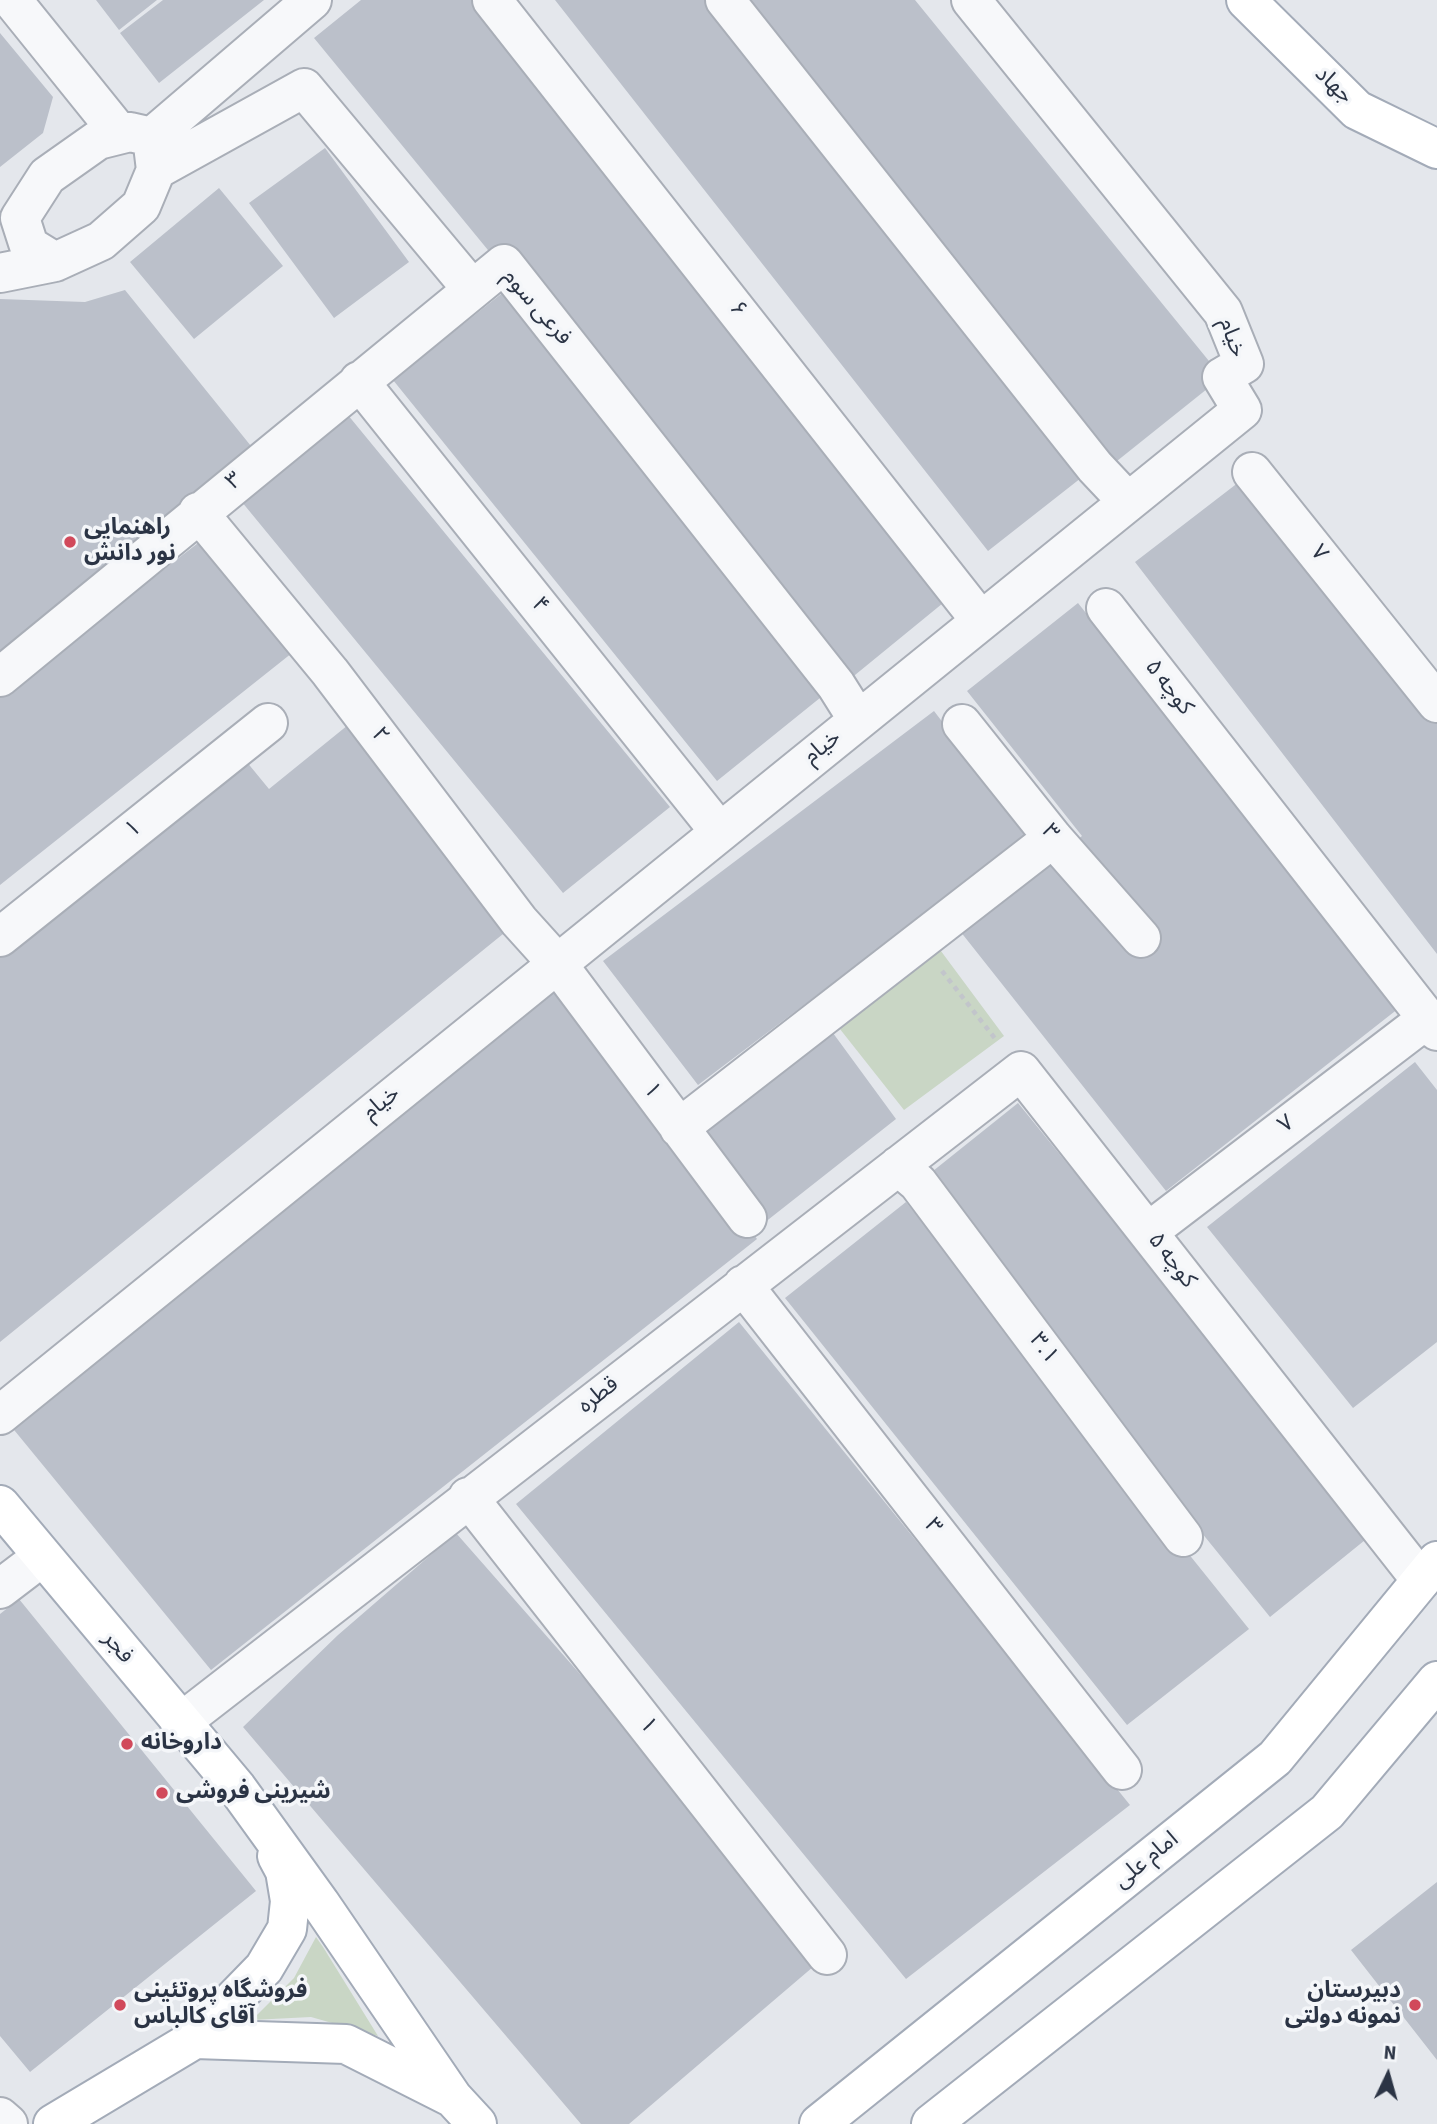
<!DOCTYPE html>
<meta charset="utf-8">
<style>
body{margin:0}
#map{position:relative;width:1437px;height:2124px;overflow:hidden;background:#e4e7ec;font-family:"Source Sans 3",sans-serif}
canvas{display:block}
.north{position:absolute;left:1353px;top:2040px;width:70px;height:70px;-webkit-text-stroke:5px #f4f6f9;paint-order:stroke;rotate:5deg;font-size:19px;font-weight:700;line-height:28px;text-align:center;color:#2b3445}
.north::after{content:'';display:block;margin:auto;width:24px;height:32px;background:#2b3445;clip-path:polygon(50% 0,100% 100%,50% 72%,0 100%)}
</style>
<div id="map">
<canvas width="1437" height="2124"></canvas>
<div class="north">N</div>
</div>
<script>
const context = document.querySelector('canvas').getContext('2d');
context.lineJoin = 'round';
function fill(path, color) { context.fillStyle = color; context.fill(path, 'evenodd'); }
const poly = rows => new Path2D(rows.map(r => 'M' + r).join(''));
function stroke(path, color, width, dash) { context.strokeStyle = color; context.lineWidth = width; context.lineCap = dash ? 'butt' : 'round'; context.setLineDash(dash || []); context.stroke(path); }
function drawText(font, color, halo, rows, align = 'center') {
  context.font = font + ' "Source Sans 3","Noto Sans Arabic",sans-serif'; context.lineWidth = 7; context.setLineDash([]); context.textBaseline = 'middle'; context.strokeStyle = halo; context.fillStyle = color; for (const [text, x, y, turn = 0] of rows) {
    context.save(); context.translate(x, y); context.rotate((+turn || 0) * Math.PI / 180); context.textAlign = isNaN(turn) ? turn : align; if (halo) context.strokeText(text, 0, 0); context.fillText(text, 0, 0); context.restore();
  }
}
fill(poly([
 [935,943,1004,1036,904,1110,832,1019],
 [316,1937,323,1947,378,2036,311,2017,252,2020,294,1978]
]), '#c9d6c5');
fill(poly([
 [96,0,157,0,119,30],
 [163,0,264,0,159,83,120,33],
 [361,0,475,0,959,590,844,684,836,685,717,781,393,380,515,283,314,38],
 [555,0,728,0,1095,467,988,551],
 [734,0,915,0,1222,377,1112,465],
 [0,33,53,97,43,133,0,167],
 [325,148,409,262,334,318,249,203],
 [219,188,283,266,194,339,130,262],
 [125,290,255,451,0,653,0,299,85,302],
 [343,409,670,807,563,893,237,496],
 [1252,472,1437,712,1437,954,1135,562],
 [202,540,292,653,0,885,0,696],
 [1078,603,1399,1008,1166,1191,960,931,1082,836,967,691],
 [934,711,1029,835,698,1085,603,961],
 [348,725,519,921,0,1342,0,957,246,761,269,789],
 [554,993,670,1116,757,1239,211,1670,10,1425],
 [822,1018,896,1119,764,1223,679,1128],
 [1415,1062,1437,1090,1437,1342,1353,1408,1207,1227],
 [1018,1103,1370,1536,1270,1617,918,1183],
 [906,1202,1249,1629,1127,1725,785,1298],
 [739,1322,1130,1805,906,1979,516,1504],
 [456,1533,827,1955,629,2124,581,2124,243,1727,338,1635],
 [19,1599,256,1891,30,2072,0,2036,0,1614],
 [1437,1882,1437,2060,1351,1950]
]), '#bbc0ca');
const minor = poly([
 [12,0,120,134],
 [492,0,981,621],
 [725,0,1095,467,1128,502],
 [130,132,152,137,156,170,141,206,101,241,55,262,29,246,20,218,47,176,98,140,130,132],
 [152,137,312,0],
 [156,170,304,88,472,289],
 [0,273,55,262],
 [359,381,719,831],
 [1252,472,1437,703],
 [198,512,330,672,519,921,556,962,747,1218],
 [1106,608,1437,1031],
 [0,677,504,264,836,685,858,720],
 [962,724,1053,838,1141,938],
 [0,937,268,723],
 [679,1128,1053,838],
 [898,1166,918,1183,1183,1537],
 [1148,1232,1427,1019],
 [743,1285,1122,1770],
 [0,1415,1242,410,1222,377,1244,364,1223,312,971,0],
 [468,1497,827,1955],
 [0,1589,42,1557],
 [180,1723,1021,1071,1421,1580],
 [0,2117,8,2124]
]);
const major = poly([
 [1246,0,1357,110,1437,149],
 [0,1505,237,1788,320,1903,453,2098,477,2124],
 [195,2039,264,1968,287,1929,290,1901,285,1871,277,1856],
 [53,2124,195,2039,346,2044,451,2097],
 [819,2124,1275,1758,1437,1561],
 [931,2124,1327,1812,1437,1681]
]);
stroke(minor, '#a9aeb7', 42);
stroke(major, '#a3abb8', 42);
stroke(poly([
 [942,971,997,1041]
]), '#c2c5cb', 4.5, [5, 5]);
stroke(minor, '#f7f8fa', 38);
stroke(major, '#fff', 38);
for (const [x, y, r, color] of [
 [70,542,7,"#d1495b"],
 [127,1744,7,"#d1495b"],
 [162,1793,7,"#d1495b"],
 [120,2005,7,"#d1495b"],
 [1415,2005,7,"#d1495b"]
]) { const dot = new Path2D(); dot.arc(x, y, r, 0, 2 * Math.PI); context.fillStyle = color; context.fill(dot); stroke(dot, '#f4f6f9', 2.5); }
drawText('23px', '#2b3445', '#f4f6f9', [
 ["جهاد",1333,86,44],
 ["فرعی سوم",536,308,49],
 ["۶",737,310,52],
 ["خیام",1231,338,70],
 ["۳",235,482,-39],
 ["۷",1318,554,51],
 ["۴",539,606,51],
 ["کوچه ۵",1168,688,52],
 ["۲",379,736,53],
 ["خیام",823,748,-39],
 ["۱",134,830,-39],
 ["۳",1049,833,51],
 ["۱",651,1091,54],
 ["خیام",382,1104,-39],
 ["۷",1287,1125,-37],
 ["کوچه ۵",1171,1261,52],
 ["۳.۱",1043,1349,53],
 ["قطره",599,1396,-38],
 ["۳",932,1527,52],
 ["فجر",117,1648,50],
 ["۱",647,1726,52],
 ["امام علی",1147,1861,-39]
]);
drawText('bold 23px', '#2b3445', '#f4f6f9', [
 ["راهنمایی",84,529],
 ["نور دانش",84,555],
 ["داروخانه",141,1744],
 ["شیرینی فروشی",176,1793],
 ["فروشگاه پروتئینی",134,1992],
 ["آقای کالباس",134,2018],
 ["دبیرستان",1401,1992,"right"],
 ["نمونه دولتی",1401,2018,"right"]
], 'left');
</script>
